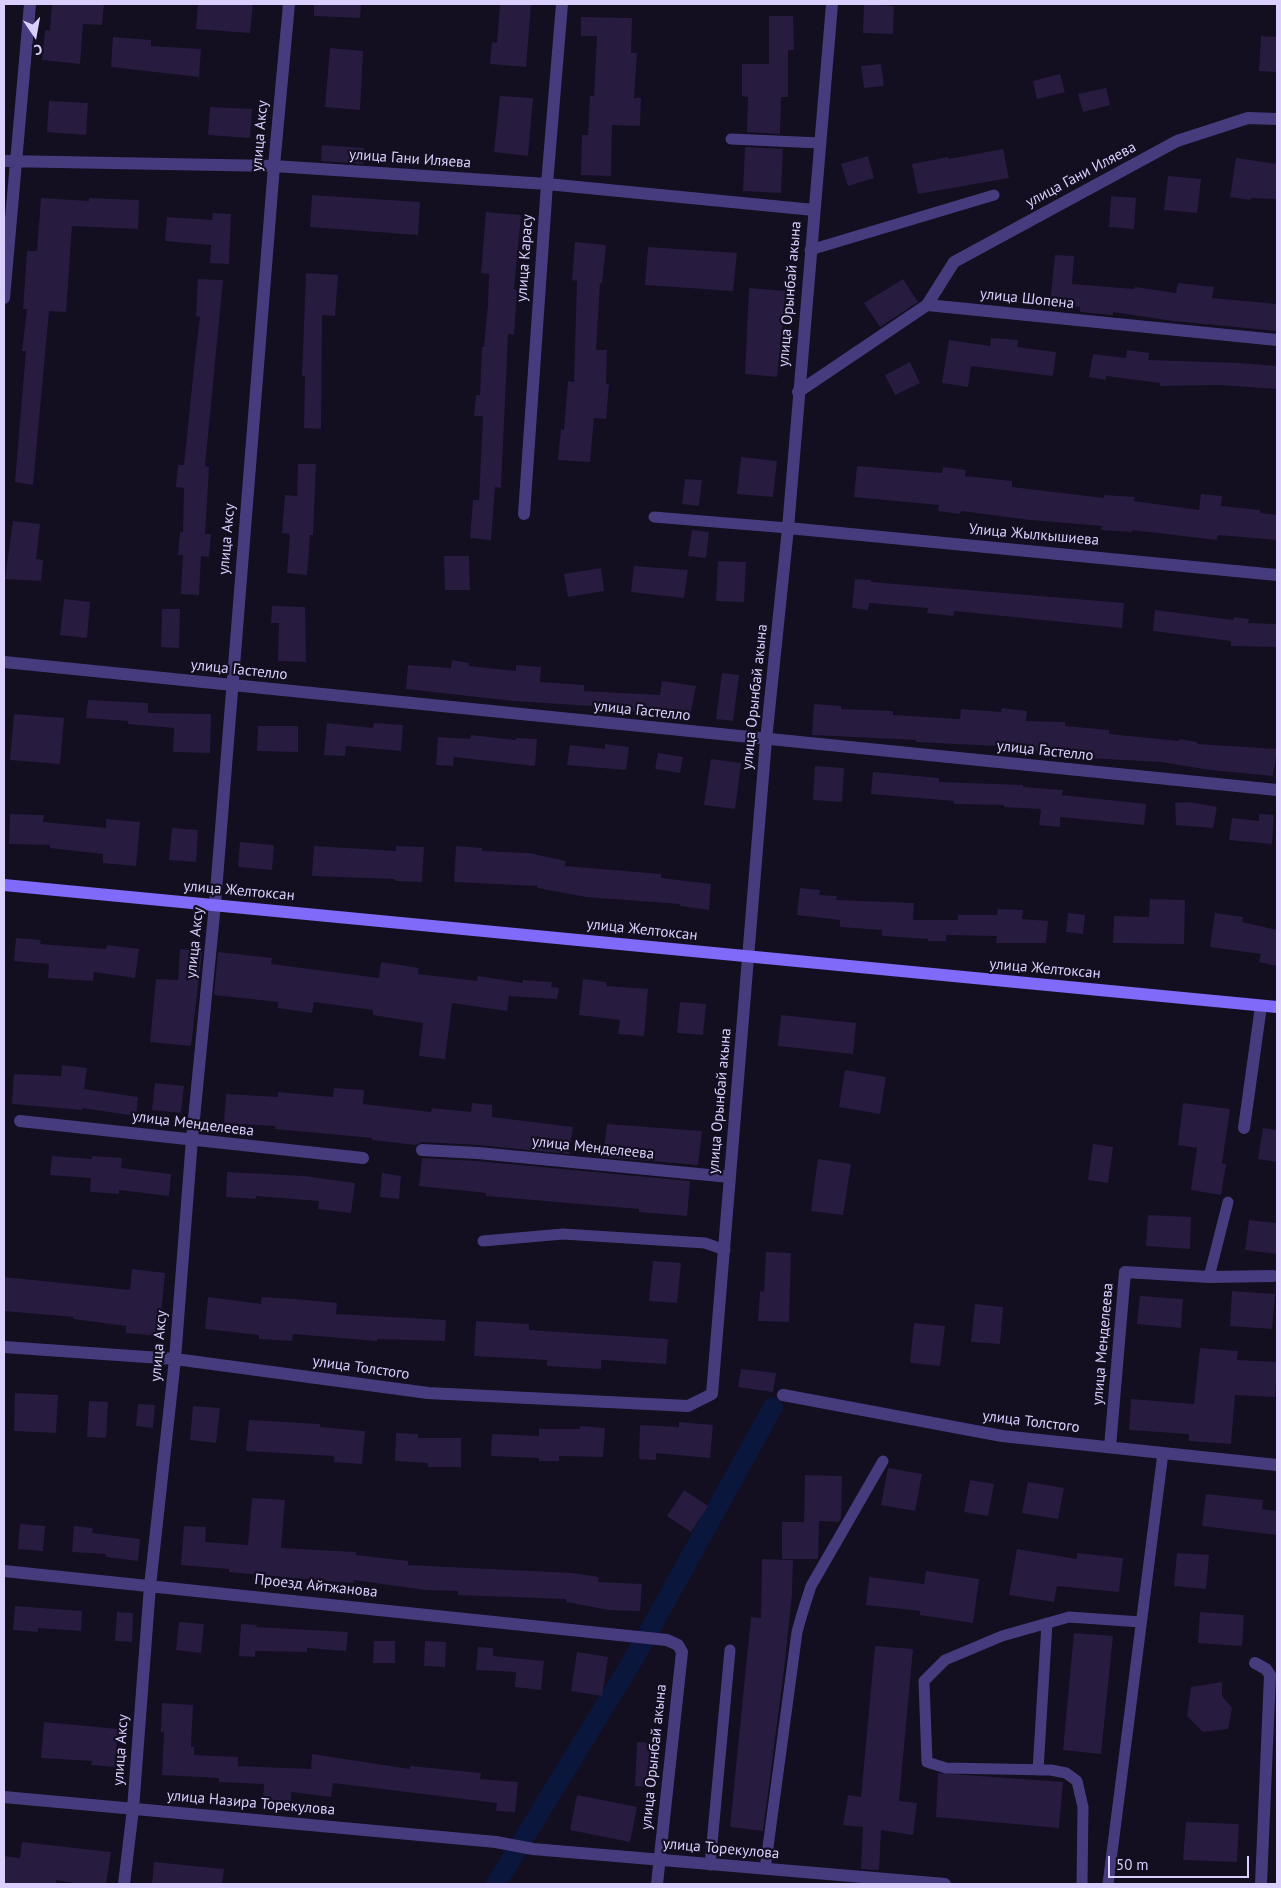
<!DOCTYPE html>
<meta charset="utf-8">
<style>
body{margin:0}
#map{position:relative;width:1281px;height:1888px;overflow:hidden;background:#130e20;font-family:"PT Sans",sans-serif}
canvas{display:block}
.frame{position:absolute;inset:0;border:5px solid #dacffd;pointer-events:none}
.north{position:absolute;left:10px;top:10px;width:50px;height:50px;-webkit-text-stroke:4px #130e20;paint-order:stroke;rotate:168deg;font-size:14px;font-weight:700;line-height:20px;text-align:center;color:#dacffd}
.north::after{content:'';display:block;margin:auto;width:18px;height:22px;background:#dacffd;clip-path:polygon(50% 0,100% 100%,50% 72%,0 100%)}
.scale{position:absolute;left:1108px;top:1856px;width:141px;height:22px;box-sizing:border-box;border:2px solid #dacffd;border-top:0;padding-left:6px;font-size:15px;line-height:18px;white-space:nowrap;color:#dacffd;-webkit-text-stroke:4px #130e20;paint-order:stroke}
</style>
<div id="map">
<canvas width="1281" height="1888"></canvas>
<div class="frame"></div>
<div class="north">С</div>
<div class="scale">50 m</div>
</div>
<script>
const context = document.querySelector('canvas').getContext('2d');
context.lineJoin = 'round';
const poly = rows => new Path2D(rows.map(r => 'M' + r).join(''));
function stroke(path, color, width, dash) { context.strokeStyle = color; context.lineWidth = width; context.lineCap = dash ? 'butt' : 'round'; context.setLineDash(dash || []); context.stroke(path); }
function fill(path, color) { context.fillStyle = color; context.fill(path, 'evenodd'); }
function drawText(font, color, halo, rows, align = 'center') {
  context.font = font + ' "PT Sans",sans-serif'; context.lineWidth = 4.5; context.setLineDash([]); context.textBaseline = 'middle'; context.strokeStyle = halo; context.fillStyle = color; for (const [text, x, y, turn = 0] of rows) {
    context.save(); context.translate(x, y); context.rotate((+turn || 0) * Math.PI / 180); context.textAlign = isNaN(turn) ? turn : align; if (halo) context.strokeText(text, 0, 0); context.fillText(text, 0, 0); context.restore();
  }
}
stroke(poly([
 [496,1884,636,1655,773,1407]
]), '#0b163c', 20);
fill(poly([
 [52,4,104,4,102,25,83,24,80,64,42,60,45,30,50,31],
 [198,4,253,4,250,33,196,29],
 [314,4,361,4,360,18,314,16],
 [500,4,531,4,526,67,490,64,492,42,497,43],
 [864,4,894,6,893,34,863,33],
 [769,16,793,16,794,50,788,50,788,97,781,97,780,134,747,132,748,97,742,96,742,64,769,64],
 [581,17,632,18,631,53,637,53,634,98,641,98,640,126,612,125,611,176,581,175,582,135,588,135,590,96,594,96,597,36,581,36],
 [1261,36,1277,37,1277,72,1259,71],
 [113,37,151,40,151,46,201,49,199,77,111,67],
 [330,48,363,51,360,110,325,107],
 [881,64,884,86,864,88,861,66],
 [1060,74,1065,92,1037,99,1033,81],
 [1106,88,1110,105,1083,112,1078,94],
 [500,96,533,98,528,156,494,152],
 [49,101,88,103,86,135,47,132],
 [210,107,252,109,250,138,208,135],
 [322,145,364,148,363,164,321,161],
 [745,147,783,149,781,193,743,191],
 [1003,149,1009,178,918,194,912,164,948,157,949,159],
 [868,156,874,178,848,186,841,164],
 [1236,158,1277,164,1277,199,1251,198,1251,200,1230,197],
 [1168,176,1201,179,1197,213,1164,210],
 [312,195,420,202,418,235,310,227],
 [1111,196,1136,198,1134,229,1109,227],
 [41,198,89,201,89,198,139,200,138,229,72,226,66,312,49,311,33,485,15,482,26,351,22,351,27,309,23,309,27,251,37,251],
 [486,212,521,215,514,290,517,290,514,335,508,334,501,488,495,487,491,540,470,538,473,500,479,500,483,416,474,416,476,395,480,395,482,347,484,347,488,304,489,274,481,273],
 [213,213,231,214,229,264,210,263,211,245,165,241,167,217,212,220],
 [575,242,606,245,602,283,600,283,596,350,607,350,606,384,609,384,606,419,594,418,590,462,558,460,561,429,564,430,568,381,574,382,577,281,572,280],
 [648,247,737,253,733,291,645,285],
 [1055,255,1074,256,1072,284,1134,289,1135,287,1176,293,1178,283,1214,287,1212,298,1277,304,1277,331,1173,321,1113,312,1113,315,1080,312,1080,307,1050,304],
 [306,273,338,275,335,316,322,315,321,429,304,428,305,376,302,376],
 [198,279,223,280,205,466,209,467,205,534,211,534,209,557,201,556,199,595,181,594,183,555,178,555,180,532,183,532,184,488,176,487,178,465,184,465,195,358,200,317,196,316],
 [903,279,918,302,880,327,864,303],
 [749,288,786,291,777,377,745,374],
 [991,338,1018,340,1017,347,1056,352,1053,376,971,366,968,387,942,383,949,340,990,346],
 [1127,350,1149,353,1148,360,1238,363,1277,366,1277,389,1220,385,1160,386,1160,383,1106,376,1106,380,1089,377,1093,354,1126,358],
 [910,362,920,383,895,395,885,375],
 [741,457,777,461,773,497,737,494],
 [298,464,316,464,313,535,310,535,307,575,287,573,290,534,282,533,285,495,297,496],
 [857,466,942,473,943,467,966,470,965,476,1012,481,1012,487,1104,498,1104,495,1135,497,1134,501,1199,510,1201,494,1222,496,1221,506,1260,510,1260,513,1277,515,1277,540,1218,535,1217,540,1132,530,1132,532,1101,530,1102,526,1030,520,961,511,960,514,938,511,939,505,854,497],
 [685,479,702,480,699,506,682,504],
 [13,521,40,524,36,559,43,560,41,581,5,579],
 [692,530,709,532,706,558,688,556],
 [444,556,469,556,470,590,445,590],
 [718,561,746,562,744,602,716,601],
 [634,566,688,570,684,598,631,592],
 [601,568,604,591,568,597,564,574],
 [855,579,871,580,871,582,1124,603,1122,628,954,611,953,616,927,613,928,608,869,603,868,610,852,608],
 [64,599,90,602,87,638,60,635],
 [272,606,305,607,306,662,278,661,279,623,271,623],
 [162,609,180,609,179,648,161,647],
 [1155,610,1234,620,1234,617,1249,619,1248,623,1277,624,1277,647,1231,646,1231,641,1153,631],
 [452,660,469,663,469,666,516,671,516,665,541,667,540,682,584,685,584,691,660,695,662,681,696,686,690,716,685,716,640,710,640,712,607,710,607,707,513,701,406,689,408,665,451,668],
 [722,673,739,675,733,721,716,719],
 [88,700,148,703,148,713,211,714,210,753,173,752,174,728,128,724,128,721,86,718],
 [814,704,841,706,841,709,893,711,893,715,960,719,961,709,1001,712,1002,708,1027,711,1026,721,1065,722,1065,726,1109,730,1109,734,1179,741,1179,739,1197,742,1197,744,1277,749,1273,776,1210,770,1161,762,1086,758,1087,753,1020,750,997,746,916,742,916,740,812,735],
 [14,714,64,718,60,764,10,760],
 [327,723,373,728,374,723,403,725,401,751,346,746,345,756,324,755],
 [258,726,298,726,298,752,257,751],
 [471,735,516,740,516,738,537,739,535,766,454,757,453,766,436,765,438,737,470,739],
 [605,744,629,747,626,770,567,765,570,745,605,749],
 [658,753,683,757,680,773,655,769],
 [711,759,741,763,735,809,704,805],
 [815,766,844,768,842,802,813,800],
 [873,772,939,778,939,782,1023,785,1023,787,1063,790,1062,795,1146,804,1144,825,1060,817,1060,827,1039,825,1041,809,1004,807,1004,805,954,804,954,801,871,794],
 [1189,802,1217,807,1213,828,1176,825,1175,803],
 [10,814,44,815,43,822,106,828,106,819,140,822,136,866,103,863,103,854,50,848,50,845,9,844],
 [1259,814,1274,815,1272,844,1229,840,1232,818,1259,821],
 [172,828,198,830,196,862,169,860],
 [240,842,274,845,272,870,238,867],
 [314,846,396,851,396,846,424,847,422,882,395,881,395,879,312,876],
 [456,846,482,848,482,851,529,853,566,861,565,866,661,874,661,878,711,884,709,910,680,906,680,904,586,897,538,888,538,886,454,882],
 [800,888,820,890,819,895,837,896,836,900,914,903,913,920,958,920,958,915,997,915,998,909,1023,910,1022,919,1048,921,1046,943,996,943,997,936,946,935,946,941,928,941,928,939,882,936,882,930,840,927,840,920,797,915],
 [1150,899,1185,900,1184,944,1113,943,1114,916,1149,917],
 [1068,913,1085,915,1083,934,1066,932],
 [1215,913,1243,917,1242,922,1277,930,1277,966,1259,962,1261,954,1210,947],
 [16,938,41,940,40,944,106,949,107,945,139,949,135,978,94,972,93,981,48,978,49,964,14,961],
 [180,949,202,951,191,1046,150,1042,156,979,178,980],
 [218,952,272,958,271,964,379,978,381,962,419,968,418,974,477,981,478,976,523,983,523,980,552,982,551,987,559,988,557,999,509,996,507,1011,452,1003,445,1059,419,1056,423,1023,373,1015,373,1010,314,1002,312,1013,278,1008,278,1002,214,995],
 [583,979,606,982,606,986,648,989,644,1036,618,1034,620,1020,579,1015],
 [680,1002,706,1004,703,1035,677,1033],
 [781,1015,856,1023,853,1054,778,1046],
 [62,1065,87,1068,84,1089,138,1097,136,1116,82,1108,82,1110,12,1104,14,1074,61,1076],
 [845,1070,886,1077,880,1114,839,1107],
 [155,1083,184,1086,181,1113,152,1110],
 [334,1088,364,1090,363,1104,431,1112,432,1108,471,1112,472,1103,492,1105,492,1117,573,1127,569,1154,478,1145,422,1142,416,1145,372,1140,372,1138,275,1129,275,1126,224,1123,226,1094,278,1097,278,1092,333,1097],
 [1183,1103,1230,1109,1222,1163,1226,1164,1221,1195,1191,1190,1197,1148,1178,1145],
 [607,1124,702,1131,698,1165,603,1157],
 [1263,1128,1277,1130,1277,1162,1258,1159],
 [1093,1144,1113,1147,1108,1183,1088,1180],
 [52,1156,92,1159,92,1156,122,1158,121,1168,171,1174,169,1196,119,1190,119,1194,90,1192,91,1178,50,1175],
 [422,1158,477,1161,690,1181,687,1216,639,1212,639,1209,486,1196,486,1193,419,1186],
 [818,1159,851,1164,843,1215,811,1211],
 [227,1172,304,1176,355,1183,351,1213,318,1209,319,1201,256,1196,256,1199,226,1197],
 [382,1173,401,1176,399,1199,380,1197],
 [1148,1215,1191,1217,1190,1249,1146,1246],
 [1249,1220,1277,1223,1277,1254,1245,1250],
 [766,1252,791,1253,789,1322,758,1321,760,1291,764,1292],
 [653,1261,681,1263,677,1303,649,1301],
 [132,1269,165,1273,159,1336,126,1333,126,1326,73,1319,74,1317,4,1311,4,1277,130,1290],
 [1232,1291,1275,1294,1272,1329,1230,1326],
 [1140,1296,1183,1299,1181,1328,1137,1324],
 [208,1297,261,1304,262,1297,295,1299,337,1303,336,1314,446,1320,445,1341,377,1339,377,1341,293,1334,292,1341,259,1339,259,1335,205,1329],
 [975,1304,1003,1307,1000,1344,971,1342],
 [476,1321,529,1324,529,1330,668,1339,666,1364,601,1360,601,1369,547,1366,547,1360,474,1356],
 [914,1323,945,1326,940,1366,910,1363],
 [1200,1348,1238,1351,1237,1360,1277,1362,1275,1397,1235,1395,1231,1444,1189,1441,1189,1434,1129,1430,1131,1399,1194,1404],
 [741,1369,776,1373,773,1392,738,1387],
 [15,1393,58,1395,56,1433,14,1431],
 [89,1401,108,1402,106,1438,87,1437],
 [138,1404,155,1405,153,1428,136,1426],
 [193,1406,220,1408,216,1443,190,1440],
 [249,1420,320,1424,320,1427,365,1431,362,1464,334,1462,334,1456,246,1451],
 [679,1422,713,1425,710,1458,656,1453,656,1460,639,1459,640,1425,679,1427],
 [580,1426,605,1428,603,1457,559,1456,559,1461,539,1461,539,1458,491,1456,492,1434,539,1436,539,1429,580,1429],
 [396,1433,418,1434,418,1438,461,1438,461,1467,428,1467,428,1463,395,1461],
 [888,1468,922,1474,915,1511,881,1505],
 [805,1475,842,1476,841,1518,839,1522,819,1521,818,1559,782,1559,782,1522,804,1522],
 [970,1480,994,1484,988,1516,964,1512],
 [1028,1482,1064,1488,1058,1519,1022,1513],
 [684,1490,708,1506,691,1532,667,1516],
 [1206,1494,1263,1500,1262,1509,1277,1511,1277,1535,1202,1526],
 [252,1498,285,1500,281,1548,356,1552,356,1555,408,1561,408,1565,572,1573,599,1577,598,1582,642,1584,640,1611,609,1610,566,1602,566,1599,458,1595,458,1591,425,1590,354,1580,354,1583,328,1581,229,1572,229,1569,181,1565,184,1526,206,1527,205,1542,248,1545],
 [20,1524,45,1526,43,1551,18,1549],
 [74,1526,93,1528,92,1533,140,1539,138,1561,106,1557,106,1554,72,1552],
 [1017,1549,1077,1559,1077,1553,1123,1558,1119,1592,1057,1586,1054,1602,1009,1595],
 [1177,1553,1209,1555,1206,1589,1174,1586],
 [762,1559,793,1560,792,1594,784,1670,763,1831,730,1827,751,1617,761,1618],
 [926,1571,979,1579,973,1623,920,1615,920,1611,866,1605,869,1577,924,1584],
 [15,1606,82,1611,81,1631,38,1628,38,1632,13,1630],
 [117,1612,133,1613,132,1642,115,1641],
 [1200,1612,1244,1615,1242,1646,1198,1643],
 [179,1622,204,1624,201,1653,176,1650],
 [241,1624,257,1625,256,1627,348,1632,346,1651,307,1648,307,1652,255,1651,255,1657,239,1656],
 [1074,1633,1113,1636,1101,1754,1063,1750],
 [374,1641,395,1641,395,1663,373,1663],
 [425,1641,446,1642,445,1667,424,1666],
 [875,1646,913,1649,899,1801,917,1803,913,1835,881,1830,879,1870,861,1869,863,1827,843,1825,848,1795,861,1797],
 [478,1647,493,1648,493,1656,544,1661,541,1690,515,1687,516,1672,476,1670],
 [577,1652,608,1657,602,1696,571,1691],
 [1222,1682,1222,1696,1232,1708,1228,1729,1203,1732,1187,1716,1191,1687],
 [162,1703,193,1705,191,1747,194,1747,194,1755,238,1757,238,1766,311,1769,312,1754,410,1769,410,1766,481,1773,480,1779,518,1782,515,1812,496,1811,497,1803,333,1783,331,1797,291,1792,291,1801,263,1800,264,1784,219,1782,219,1778,162,1775,164,1732,161,1732],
 [44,1722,118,1729,115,1767,91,1765,92,1761,41,1758],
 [637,1742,654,1743,651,1787,635,1786],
 [938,1773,1063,1782,1059,1828,936,1817],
 [577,1795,637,1807,630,1842,570,1830],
 [1186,1822,1239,1824,1237,1862,1183,1860],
 [22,1842,111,1852,106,1884,82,1884,56,1880,56,1884,4,1884,4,1856,20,1858],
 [154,1862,224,1869,222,1884,152,1884]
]), '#271b40');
stroke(poly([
 [731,139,820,143],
 [810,250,994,195],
 [654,517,788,528],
 [483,1241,563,1234,705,1243,725,1250],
 [1209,1277,1228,1202],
 [1038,1770,1047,1623],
 [710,1865,730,1650],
 [765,1869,797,1632,802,1614,811,1586,883,1461],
 [1082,1884,1083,1807,1077,1781,1066,1773,1051,1770,946,1768,927,1762,924,1681,945,1660,1002,1636,1069,1617,1141,1622],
 [1108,1884,1163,1453]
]), '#463b7d', 11);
stroke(poly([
 [4,161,274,166,547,184,814,210],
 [4,298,30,4],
 [927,305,954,262,1177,141,1248,118,1277,119],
 [798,392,927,305,1277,340],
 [524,514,547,184,562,4],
 [788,528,1277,575],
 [4,662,1277,790],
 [20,1121,363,1158],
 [1244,1128,1261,1006],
 [422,1150,478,1153,730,1177],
 [4,1347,175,1359,428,1393,688,1406,712,1394,766,740,788,528,832,4],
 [783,1395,1002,1436,1277,1465],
 [1110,1447,1125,1272,1209,1277,1273,1276],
 [4,1571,667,1640,678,1645,682,1652,657,1884],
 [1255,1663,1266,1669,1270,1675,1261,1884],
 [4,1797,496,1842,533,1849,945,1884],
 [124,1884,133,1809,150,1586,175,1359,192,1139,215,904,274,166,289,4]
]), '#463b7d', 12);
stroke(poly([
 [4,885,1277,1007]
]), '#806af9', 12);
drawText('15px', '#dacffd', '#130e20', [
 ["улица Аксу",260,136,-85],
 ["улица Гани Иляева",410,159,4],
 ["улица Гани Иляева",1081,175,-28],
 ["улица Карасу",525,258,-86],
 ["улица Орынбай акына",790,294,-85],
 ["улица Шопена",1027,299,6],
 ["Улица Жылкышиева",1034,535,5],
 ["улица Аксу",227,539,-85],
 ["улица Гастелло",239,670,6],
 ["улица Орынбай акына",755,697,-84],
 ["улица Гастелло",642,711,6],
 ["улица Гастелло",1045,751,6],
 ["улица Желтоксан",239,891,5],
 ["улица Желтоксан",642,930,6],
 ["улица Аксу",195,943,-84],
 ["улица Желтоксан",1045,969,5],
 ["улица Орынбай акына",720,1101,-85],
 ["улица Менделеева",193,1124,7],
 ["улица Менделеева",593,1148,6],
 ["улица Менделеева",1103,1344,-85],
 ["улица Аксу",159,1346,-85],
 ["улица Толстого",361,1368,8],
 ["улица Толстого",1031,1422,7],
 ["Проезд Айтжанова",316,1586,6],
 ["улица Аксу",121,1750,-86],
 ["улица Орынбай акына",654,1757,-84],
 ["улица Назира Торекулова",251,1803,5],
 ["улица Торекулова",721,1849,5]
]);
</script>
